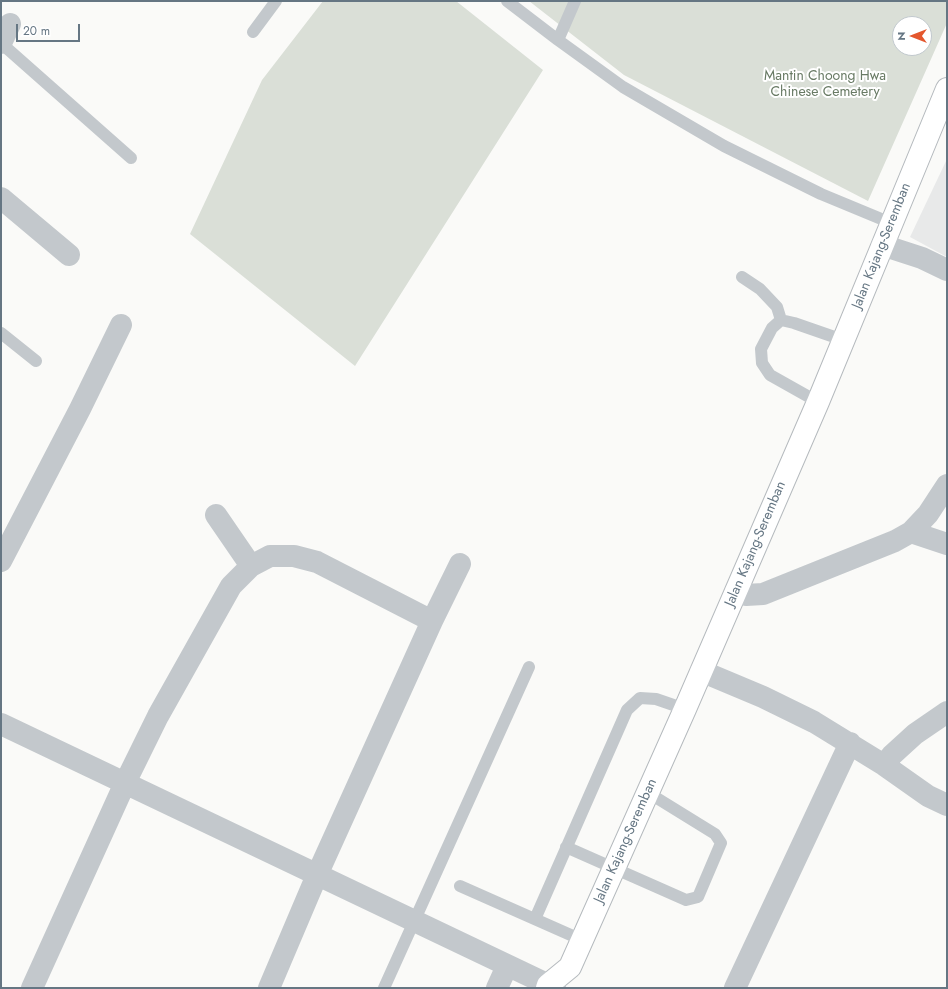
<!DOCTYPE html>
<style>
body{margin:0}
#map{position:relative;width:948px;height:989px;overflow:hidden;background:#fafaf8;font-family:Jost,sans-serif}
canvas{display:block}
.frame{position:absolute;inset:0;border:2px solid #657683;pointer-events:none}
.north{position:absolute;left:892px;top:16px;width:40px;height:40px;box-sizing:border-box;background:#fff;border:1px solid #c1c8cd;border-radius:50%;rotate:270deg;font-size:11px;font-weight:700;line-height:16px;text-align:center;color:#657683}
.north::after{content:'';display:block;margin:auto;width:14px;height:18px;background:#e4572e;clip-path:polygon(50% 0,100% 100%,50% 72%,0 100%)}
.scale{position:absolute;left:16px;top:24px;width:64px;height:18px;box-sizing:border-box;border:2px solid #657683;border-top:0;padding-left:5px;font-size:12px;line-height:14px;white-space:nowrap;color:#657683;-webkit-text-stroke:3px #fff;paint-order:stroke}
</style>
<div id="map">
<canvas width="948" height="989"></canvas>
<div class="frame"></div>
<div class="north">N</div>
<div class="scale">20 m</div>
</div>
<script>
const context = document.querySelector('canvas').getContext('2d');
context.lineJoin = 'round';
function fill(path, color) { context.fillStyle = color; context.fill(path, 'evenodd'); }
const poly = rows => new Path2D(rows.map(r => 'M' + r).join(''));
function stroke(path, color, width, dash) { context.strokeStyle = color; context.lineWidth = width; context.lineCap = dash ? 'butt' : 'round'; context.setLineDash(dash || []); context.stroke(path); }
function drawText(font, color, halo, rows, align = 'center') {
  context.font = font + ' Jost,sans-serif'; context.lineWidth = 4; context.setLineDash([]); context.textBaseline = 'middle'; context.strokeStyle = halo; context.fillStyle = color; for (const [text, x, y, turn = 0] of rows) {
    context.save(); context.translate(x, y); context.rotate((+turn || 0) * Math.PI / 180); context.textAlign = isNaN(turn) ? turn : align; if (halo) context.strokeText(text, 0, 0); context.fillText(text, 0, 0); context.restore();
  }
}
fill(poly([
 [947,159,947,257,910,237]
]), '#e8e9e9');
fill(poly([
 [323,1,456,1,543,70,355,366,190,234,262,80],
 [529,1,947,1,947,23,868,201,624,75],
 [900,24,924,24,924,48,900,48]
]), '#dadfd7');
const primary = poly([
 [547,988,548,985,570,967,685,709,818,402,947,89]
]);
stroke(primary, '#b5babe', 24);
stroke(poly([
 [507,1,558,40,623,87,724,146,821,194,891,223],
 [253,32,276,1],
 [558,40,575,1],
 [1,43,131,158],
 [742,277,760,289,777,307,781,320,772,328,761,349,762,363,770,375,818,402],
 [781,320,794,323,843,340],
 [1,333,36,361],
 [566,847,686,900,698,897,721,843,715,834,647,792],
 [460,886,582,940],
 [535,919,627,710,640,698,656,699,685,709],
 [384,988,529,667]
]), '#c3c8cc', 12);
stroke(poly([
 [1,43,10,24],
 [1,198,69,255],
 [882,245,922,258,947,270],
 [216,515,251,566],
 [911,532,928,514,947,485],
 [1,561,80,409,121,325],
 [736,591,746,595,763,594,895,541,911,532,947,544],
 [701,671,763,697,814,722,884,765,928,796,947,805],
 [1,724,555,988],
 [884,765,892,755,915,734,947,712],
 [32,988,125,783,158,716,231,586,251,566,270,556,294,556,317,562,432,621],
 [269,988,317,875,432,621,460,564],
 [497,988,507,966],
 [735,988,850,743]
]), '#c3c8cc', 22);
stroke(primary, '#fff', 22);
drawText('14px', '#687a64', '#fff', [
 ["Mantin Choong Hwa",825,77],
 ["Chinese Cemetery",825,93]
]);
drawText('14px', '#657683', '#fff', [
 ["Jalan Kajang-Seremban",882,246,-68],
 ["Jalan Kajang-Seremban",756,544,-67],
 ["Jalan Kajang-Seremban",626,841,-66]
]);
</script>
